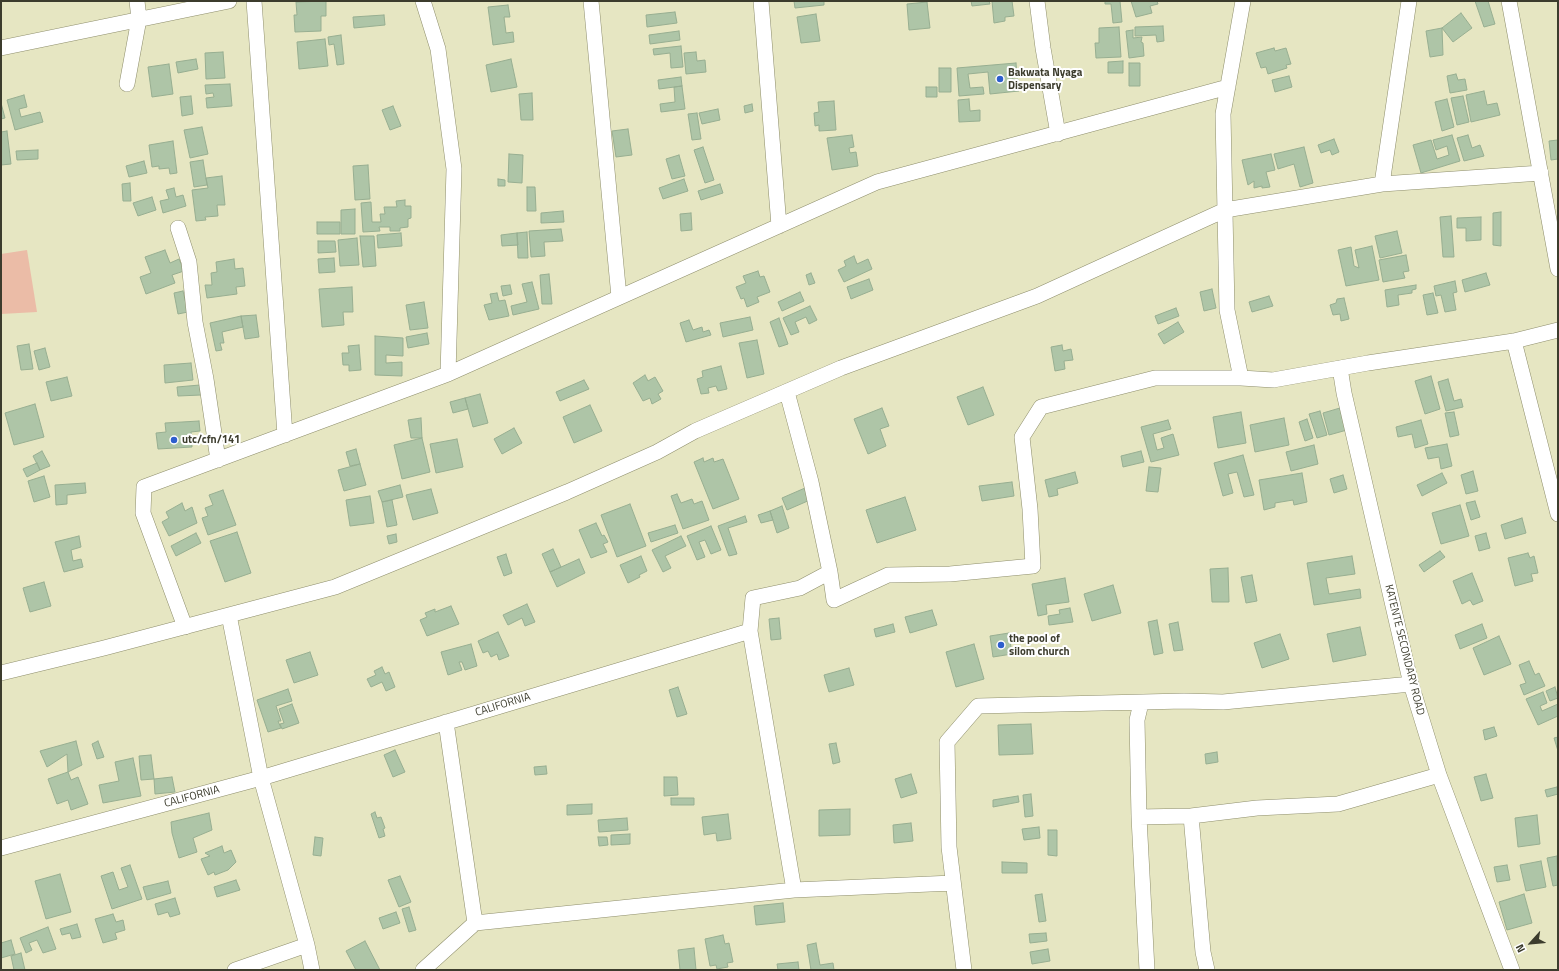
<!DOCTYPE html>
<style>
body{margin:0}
#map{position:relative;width:1559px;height:971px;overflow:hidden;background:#e6e6c2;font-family:"Titillium Web",sans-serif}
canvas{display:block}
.frame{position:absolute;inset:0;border:2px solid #3c3c2d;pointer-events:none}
.north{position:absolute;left:1511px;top:923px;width:40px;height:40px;-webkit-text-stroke:3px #fff;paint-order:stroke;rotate:243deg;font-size:11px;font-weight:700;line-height:16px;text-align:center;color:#3c3c2d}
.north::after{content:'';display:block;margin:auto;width:14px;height:18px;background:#3c3c2d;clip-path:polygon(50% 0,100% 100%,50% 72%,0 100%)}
</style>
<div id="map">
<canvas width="1559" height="971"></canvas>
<div class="frame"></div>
<div class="north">N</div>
</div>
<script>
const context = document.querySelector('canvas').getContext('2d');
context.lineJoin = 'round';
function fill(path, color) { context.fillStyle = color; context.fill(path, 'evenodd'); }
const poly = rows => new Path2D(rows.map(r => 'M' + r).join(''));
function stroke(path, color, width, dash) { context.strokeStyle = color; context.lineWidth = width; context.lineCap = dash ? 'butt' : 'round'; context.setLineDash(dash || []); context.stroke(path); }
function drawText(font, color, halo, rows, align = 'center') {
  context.font = font + ' "Titillium Web",sans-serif'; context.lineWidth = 4; context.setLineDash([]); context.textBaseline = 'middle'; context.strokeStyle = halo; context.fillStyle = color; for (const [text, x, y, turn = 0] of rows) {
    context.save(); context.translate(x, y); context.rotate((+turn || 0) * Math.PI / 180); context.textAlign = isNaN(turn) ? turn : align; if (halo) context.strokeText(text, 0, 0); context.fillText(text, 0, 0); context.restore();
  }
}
fill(poly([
 [27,250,37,312,1,314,1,254]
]), '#ebbca7');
const building = poly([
 [326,1,326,16,321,16,321,31,295,32,294,15,297,15,296,2,326,1],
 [794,1,824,1,824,5,795,8,794,1],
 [971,1,989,1,990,4,972,6,971,1],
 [992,1,1012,1,1014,16,1005,17,1005,21,994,23,992,1],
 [1105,1,1120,1,1122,22,1113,23,1111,4,1105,4,1105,1],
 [1131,1,1157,1,1158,4,1150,6,1152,13,1136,17,1131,1],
 [1475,1,1488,1,1495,24,1484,27,1475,1],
 [927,2,930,28,909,30,907,4,927,2],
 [508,5,510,17,504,17,506,33,513,32,514,42,493,45,488,7,508,5],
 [675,12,677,23,647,27,646,15,675,12],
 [1461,13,1472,28,1453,42,1442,28,1461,13],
 [816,14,820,41,801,43,797,17,816,14],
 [384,15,385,25,354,28,353,17,384,15],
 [1163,26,1164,41,1157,42,1156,35,1135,36,1135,27,1163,26],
 [1119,27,1121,57,1096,58,1095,43,1099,43,1099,28,1119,27],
 [1442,28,1443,55,1430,57,1426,31,1442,28],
 [1133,30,1133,38,1142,37,1141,42,1143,43,1144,56,1129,58,1126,31,1133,30],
 [679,31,680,40,650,44,649,35,679,31],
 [341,35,344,64,337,65,334,44,329,45,328,37,341,35],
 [325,39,328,66,299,69,297,42,325,39],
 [681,46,683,67,671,68,670,53,654,55,653,49,681,46],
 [1274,48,1275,51,1286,48,1291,64,1286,65,1287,68,1268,74,1266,67,1261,68,1256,53,1274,48],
 [223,52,225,78,206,79,205,53,223,52],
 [696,52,697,61,705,60,706,72,686,74,684,53,696,52],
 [196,59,198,69,178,73,176,62,196,59],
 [511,59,517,87,491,92,486,65,511,59],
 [1123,61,1123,73,1108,73,1108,62,1123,61],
 [1016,63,1017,76,1012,76,1013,79,1018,79,1019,91,990,94,988,72,968,74,970,88,983,87,984,94,959,96,957,68,1016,63],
 [1129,63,1140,63,1140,86,1129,86,1129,63],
 [169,64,173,94,152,97,148,67,169,64],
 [939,68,951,68,951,92,939,92,939,68],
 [1456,74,1458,80,1465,79,1467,90,1450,93,1447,76,1456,74],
 [1289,76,1292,87,1275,92,1272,80,1289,76],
 [681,77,682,86,659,89,658,80,681,77],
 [230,84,232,106,207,108,206,98,214,97,213,93,206,94,205,85,230,84],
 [682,86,685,109,661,112,660,104,675,102,674,87,682,86],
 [926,87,937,87,937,97,926,97,926,87],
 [1484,91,1487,105,1497,103,1500,115,1471,122,1466,95,1484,91],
 [532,93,533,120,521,120,519,94,532,93],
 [24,95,27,107,19,109,21,117,40,112,43,122,15,130,7,100,24,95],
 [191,96,193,114,182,116,180,97,191,96],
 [1463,96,1469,122,1457,125,1451,98,1463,96],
 [969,99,970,111,980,110,980,121,959,122,958,100,969,99],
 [1447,99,1454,127,1442,131,1435,102,1447,99],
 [834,101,836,130,819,131,819,125,815,126,814,113,819,112,818,102,834,101],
 [1,103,5,118,1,119,1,103],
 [752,104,753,111,745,113,744,106,752,104],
 [393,106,401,126,390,130,382,110,393,106],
 [718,109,720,120,702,124,699,113,718,109],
 [697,113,701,139,692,140,688,114,697,113],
 [202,127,208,154,190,158,184,130,202,127],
 [628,129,632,155,616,157,612,131,628,129],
 [7,131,11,164,1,165,1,132,7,131],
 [852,135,854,147,849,148,850,153,856,152,858,166,832,170,827,138,852,135],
 [1452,135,1460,161,1421,173,1413,145,1431,140,1437,159,1449,155,1447,146,1436,150,1433,140,1452,135],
 [1468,135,1472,148,1480,145,1484,156,1464,161,1457,138,1468,135],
 [1334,139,1339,152,1332,155,1330,150,1321,153,1318,145,1334,139],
 [1558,140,1558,159,1551,160,1549,141,1558,140],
 [173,141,177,173,170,174,169,168,159,169,159,166,152,167,149,145,173,141],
 [703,147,714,180,705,183,694,150,703,147],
 [1304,147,1313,183,1300,187,1294,164,1278,169,1274,154,1304,147],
 [38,150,38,159,17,160,16,151,38,150],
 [509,154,523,155,522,183,508,182,509,154],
 [1271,154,1275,170,1266,172,1270,187,1262,188,1262,186,1254,188,1254,181,1248,185,1242,160,1271,154],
 [679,155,685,176,672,179,666,159,679,155],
 [203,160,207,185,194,187,190,162,203,160],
 [144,161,147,173,129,177,126,166,144,161],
 [368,165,370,199,355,200,353,166,368,165],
 [222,176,225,205,217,205,218,216,205,217,206,220,196,221,192,190,208,188,206,178,222,176],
 [498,179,505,180,505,186,498,186,498,179],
 [684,179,688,191,663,199,659,188,684,179],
 [130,183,131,201,123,201,122,184,130,183],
 [720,184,723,193,701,200,698,191,720,184],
 [527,187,535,187,536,211,527,211,527,187],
 [174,188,176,197,183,195,186,206,163,213,160,201,169,199,166,190,174,188],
 [152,197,156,210,138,216,133,203,152,197],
 [405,200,405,206,411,206,411,218,408,219,408,227,400,228,400,231,390,231,390,227,379,227,380,231,363,232,361,203,371,202,372,222,381,222,380,214,385,214,384,207,397,207,396,201,405,200],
 [355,209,355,234,341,234,341,210,355,209],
 [563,211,564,222,541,223,541,213,563,211],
 [1501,212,1501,246,1493,245,1493,213,1501,212],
 [691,213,692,230,681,231,680,214,691,213],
 [1451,216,1454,257,1443,257,1440,217,1451,216],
 [1481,217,1481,240,1466,241,1466,228,1457,228,1457,218,1481,217],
 [317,222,340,222,340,234,317,234,317,222],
 [561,229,563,241,544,242,545,256,531,257,529,231,561,229],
 [1397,231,1402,253,1380,258,1375,236,1397,231],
 [527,232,528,258,518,258,517,233,527,232],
 [401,233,402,246,378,248,377,235,401,233],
 [517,233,518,245,502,246,501,235,517,233],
 [360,236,374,236,376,266,363,267,360,236],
 [357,238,359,265,340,266,338,240,357,238],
 [318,241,335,241,336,252,318,253,318,241],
 [1372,246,1379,280,1346,286,1338,250,1351,247,1354,266,1359,268,1355,250,1372,246],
 [165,250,170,263,179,259,184,271,172,275,175,283,146,294,140,277,151,273,145,257,165,250],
 [1406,255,1409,271,1403,272,1405,278,1383,282,1379,260,1406,255],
 [854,256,857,264,868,259,872,269,844,282,838,270,846,266,844,261,854,256],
 [334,258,335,272,319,273,318,259,334,258],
 [234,259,235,269,243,268,245,286,236,287,237,294,207,298,205,285,212,285,211,273,217,272,216,262,234,259],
 [758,271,760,277,764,276,770,292,757,297,759,302,747,307,744,298,741,299,736,287,746,283,743,276,758,271],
 [811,273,815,283,809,285,806,275,811,273],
 [1486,273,1490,285,1465,292,1462,280,1486,273],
 [549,274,552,304,542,304,540,275,549,274],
 [869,279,873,290,851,299,847,287,869,279],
 [1455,281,1457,292,1453,293,1456,310,1445,312,1441,295,1436,296,1434,286,1455,281],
 [532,282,539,309,513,315,511,306,527,302,522,284,532,282],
 [510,285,512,294,503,296,501,286,510,285],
 [1416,285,1416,289,1412,290,1412,293,1398,295,1399,305,1387,307,1385,290,1416,285],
 [352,287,353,312,343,312,344,325,322,327,319,289,352,287],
 [1212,289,1216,308,1204,311,1200,292,1212,289],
 [183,291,188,312,178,314,174,293,183,291],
 [800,292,804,301,782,311,778,302,800,292],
 [497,293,499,301,505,300,509,316,489,320,484,305,492,303,490,294,497,293],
 [1433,293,1438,313,1427,315,1423,295,1433,293],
 [1269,296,1273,306,1252,312,1249,302,1269,296],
 [1344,298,1349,319,1341,321,1340,314,1333,315,1330,305,1336,303,1337,299,1344,298],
 [424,302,428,328,410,330,406,305,424,302],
 [810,306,817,320,809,324,806,317,795,322,799,332,791,335,783,318,810,306],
 [1176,308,1179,316,1158,324,1155,316,1176,308],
 [256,315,259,337,245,339,241,316,256,315],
 [241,316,243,327,222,332,224,343,220,343,222,350,216,351,210,323,241,316],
 [750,317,753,330,723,337,720,323,750,317],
 [779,318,788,344,779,347,770,322,779,318],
 [689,320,693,330,702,327,703,332,709,330,711,335,686,342,680,323,689,320],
 [1178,322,1184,332,1164,344,1158,334,1178,322],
 [427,333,429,344,408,348,406,337,427,333],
 [375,336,403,338,403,356,386,355,386,363,402,362,402,376,375,375,375,336],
 [757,340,764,374,747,378,739,343,757,340],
 [29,344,33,369,21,370,17,346,29,344],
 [359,345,361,370,349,371,349,365,343,365,342,353,349,353,348,346,359,345],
 [1062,345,1063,351,1071,349,1073,360,1064,361,1065,369,1055,371,1051,347,1062,345],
 [45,348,50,367,39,370,34,351,45,348],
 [191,363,193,380,165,383,164,365,191,363],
 [721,366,727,389,718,391,716,386,708,388,709,393,701,394,697,379,703,377,702,371,721,366],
 [645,375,648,381,655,377,663,391,658,394,661,399,652,404,650,398,643,401,633,383,645,375],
 [1431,376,1440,409,1425,414,1415,381,1431,376],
 [67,377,72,396,51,401,46,382,67,377],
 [1448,379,1454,401,1461,399,1463,407,1446,411,1438,382,1448,379],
 [584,380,589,389,560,401,556,392,584,380],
 [200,385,201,395,178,396,177,387,200,385],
 [983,387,994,415,968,425,957,397,983,387],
 [480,394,488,423,473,427,465,398,480,394],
 [465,398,468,409,453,413,450,402,465,398],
 [35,404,44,437,14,445,5,413,35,404],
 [590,405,602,431,574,443,563,417,590,405],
 [882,408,889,426,880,429,886,446,868,454,854,419,882,408],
 [1340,408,1347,430,1329,435,1323,413,1340,408],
 [1320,411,1327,435,1317,438,1309,414,1320,411],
 [1241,412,1246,443,1218,448,1213,417,1241,412],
 [1454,412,1459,435,1450,437,1445,413,1454,412],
 [421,418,422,438,411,438,408,420,421,418],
 [1284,418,1289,445,1255,452,1250,425,1284,418],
 [1307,419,1313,438,1305,441,1299,422,1307,419],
 [1168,420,1171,429,1153,434,1157,450,1164,448,1161,438,1173,434,1179,455,1151,462,1141,427,1168,420],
 [1421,420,1428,444,1415,448,1412,434,1398,437,1396,427,1421,420],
 [199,421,200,431,191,432,192,447,158,449,156,433,166,432,165,423,199,421],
 [514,428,522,443,502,454,494,439,514,428],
 [422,438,430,472,402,479,394,445,422,438],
 [457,439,463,467,436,473,430,444,457,439],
 [1447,444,1452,466,1441,469,1439,457,1428,459,1425,448,1447,444],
 [1314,445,1318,464,1291,471,1286,452,1314,445],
 [356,449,360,464,350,466,346,452,356,449],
 [42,451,50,466,40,470,33,456,42,451],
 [1141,451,1144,462,1123,467,1121,456,1141,451],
 [1243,455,1254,495,1244,497,1237,472,1228,474,1233,493,1223,496,1214,463,1243,455],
 [703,458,704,462,713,458,714,462,723,459,739,499,713,509,694,462,703,458],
 [37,463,40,470,27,477,23,469,37,463],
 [360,464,366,485,344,491,338,470,360,464],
 [1149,467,1161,468,1158,492,1146,491,1149,467],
 [1473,471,1478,491,1466,494,1461,475,1473,471],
 [1075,472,1078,483,1057,489,1058,495,1049,497,1045,480,1075,472],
 [1302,473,1307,502,1294,505,1293,500,1275,503,1275,507,1264,510,1259,480,1302,473],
 [1442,473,1447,483,1422,496,1417,485,1442,473],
 [1343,475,1347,489,1334,493,1330,479,1343,475],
 [44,476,50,497,34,502,28,481,44,476],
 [1012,482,1014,496,982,501,979,486,1012,482],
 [85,483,86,493,67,495,67,504,56,505,55,485,85,483],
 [400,485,403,497,382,502,378,491,400,485],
 [805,488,810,500,787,510,782,498,805,488],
 [431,489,438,513,413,520,406,495,431,489],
 [223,490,236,525,208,535,202,518,208,516,205,508,213,505,209,495,223,490],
 [677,494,681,503,692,499,694,504,702,501,709,520,683,529,671,496,677,494],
 [370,496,374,523,350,526,346,500,370,496],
 [905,497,916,530,877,543,866,510,905,497],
 [392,500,397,525,387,527,382,502,392,500],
 [1475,501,1480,517,1471,520,1466,503,1475,501],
 [182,503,185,511,192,507,197,523,169,536,162,522,169,518,166,512,182,503],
 [630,504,646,546,617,557,601,515,630,504],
 [1460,505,1469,536,1441,544,1432,513,1460,505],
 [782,506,789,528,777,533,770,511,782,506],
 [770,511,773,520,761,523,758,515,770,511],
 [745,516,747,522,728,528,737,554,729,556,718,526,745,516],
 [1522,518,1526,533,1505,539,1501,525,1522,518],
 [596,523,602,536,604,535,608,542,603,544,607,552,591,558,579,530,596,523],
 [675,525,678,533,651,542,648,533,675,525],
 [711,526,721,550,711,554,705,540,699,542,705,557,697,560,687,536,711,526],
 [237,532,251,573,225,582,210,541,237,532],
 [196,533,201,543,176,556,171,546,196,533],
 [1486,533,1490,548,1479,551,1475,536,1486,533],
 [396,534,397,542,389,544,387,536,396,534],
 [79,536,81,547,71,550,73,561,81,559,83,567,64,572,55,542,79,536],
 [681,536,686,546,665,556,671,568,663,572,652,550,681,536],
 [553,549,561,567,550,572,542,554,553,549],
 [1440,551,1445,557,1424,572,1419,565,1440,551],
 [1528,553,1530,558,1534,556,1538,573,1531,574,1533,581,1515,586,1508,558,1528,553],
 [506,554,512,573,504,576,497,557,506,554],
 [641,556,647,571,639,575,640,577,628,583,620,565,641,556],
 [1352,556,1355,574,1326,578,1329,594,1360,589,1361,598,1314,605,1307,563,1352,556],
 [579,559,585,573,557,587,550,572,579,559],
 [1228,568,1229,602,1212,602,1210,569,1228,568],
 [1472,573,1483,601,1473,605,1470,600,1462,604,1453,581,1472,573],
 [1252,575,1257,601,1246,603,1241,577,1252,575],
 [1065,578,1069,602,1046,605,1047,614,1038,616,1032,584,1065,578],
 [44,582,51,606,30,612,23,588,44,582],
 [1113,585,1121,613,1092,621,1084,594,1113,585],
 [527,604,535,622,525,626,522,618,508,625,503,615,527,604],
 [451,606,459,624,427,636,420,620,427,617,425,613,435,609,435,612,451,606],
 [1070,608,1073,622,1049,625,1048,616,1060,614,1059,610,1070,608],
 [932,610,937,625,910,633,905,617,932,610],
 [779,618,781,639,771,640,769,619,779,618],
 [1157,620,1163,653,1154,655,1148,622,1157,620],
 [1178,622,1183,650,1174,651,1169,624,1178,622],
 [893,624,895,632,876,637,874,629,893,624],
 [1482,624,1487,638,1460,649,1455,635,1482,624],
 [1360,627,1366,655,1333,662,1327,634,1360,627],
 [498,632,509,656,499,660,497,654,491,657,488,651,483,653,478,641,498,632],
 [1009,633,1012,654,993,657,990,636,1009,633],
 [1280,634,1289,659,1262,668,1254,643,1280,634],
 [1499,636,1511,664,1484,675,1473,648,1499,636],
 [471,644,477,666,465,670,462,662,459,662,462,670,448,675,441,652,471,644],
 [974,644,984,679,956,687,946,652,974,644],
 [310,652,318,675,294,683,286,660,310,652],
 [1529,661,1535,675,1539,673,1545,686,1524,695,1520,685,1526,683,1519,665,1529,661],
 [382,667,385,674,389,672,395,687,386,691,382,682,371,687,367,679,376,675,374,671,382,667],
 [849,668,854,685,829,692,824,675,849,668],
 [678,687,687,714,677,717,669,690,678,687],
 [1555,687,1558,698,1550,701,1546,691,1555,687],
 [288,689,292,701,276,706,281,721,278,721,281,728,268,732,257,700,288,689],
 [1543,692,1547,703,1540,706,1542,711,1558,704,1558,716,1538,725,1526,699,1543,692],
 [292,704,299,723,282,729,280,724,284,723,279,709,292,704],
 [1031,724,1033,754,999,755,998,725,1031,724],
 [1494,727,1497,736,1485,740,1483,730,1494,727],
 [1558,737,1558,751,1554,738,1558,737],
 [76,741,82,765,68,772,67,754,47,767,40,751,76,741],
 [98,741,104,757,97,759,92,744,98,741],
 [836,743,840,762,833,764,829,744,836,743],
 [395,750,405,772,393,777,384,755,395,750],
 [1217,752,1218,762,1206,764,1205,754,1217,752],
 [151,755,154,779,141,780,139,756,151,755],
 [133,758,141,796,103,803,99,785,119,781,115,762,133,758],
 [546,766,547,774,535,775,534,767,546,766],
 [68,772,71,780,78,777,88,804,71,810,68,800,57,804,48,779,68,772],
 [911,774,917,793,901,798,895,779,911,774],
 [1486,774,1493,798,1481,801,1474,777,1486,774],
 [172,777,175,792,155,794,154,779,172,777],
 [664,777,677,777,678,795,664,796,664,777],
 [1557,787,1558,794,1547,797,1545,790,1557,787],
 [1031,794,1033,816,1025,817,1023,795,1031,794],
 [1018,796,1019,802,993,807,993,800,1018,796],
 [671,798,694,798,694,805,671,805,671,798],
 [592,804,592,814,567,815,567,805,592,804],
 [850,809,850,835,819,836,819,810,850,809],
 [375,812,377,818,381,817,385,828,383,829,385,836,379,838,371,814,375,812],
 [209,813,212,830,193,838,197,852,179,858,172,833,171,822,209,813],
 [728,814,731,839,717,841,716,833,704,835,702,817,728,814],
 [1537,815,1540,844,1518,847,1515,818,1537,815],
 [627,818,628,830,599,832,598,820,627,818],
 [911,823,913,841,894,843,893,825,911,823],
 [1039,827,1040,838,1024,840,1022,829,1039,827],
 [1048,830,1057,830,1057,856,1048,855,1048,830],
 [630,834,630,844,611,845,611,835,630,834],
 [315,837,323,838,321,856,313,855,315,837],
 [598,837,607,837,608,845,599,846,598,837],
 [222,846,224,853,231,850,236,862,228,870,215,875,214,872,208,875,201,859,210,856,205,853,222,846],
 [1557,856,1558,885,1553,886,1547,858,1557,856],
 [1541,861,1546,887,1526,891,1520,865,1541,861],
 [1002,862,1027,863,1027,873,1002,873,1002,862],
 [130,865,142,899,112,909,101,876,113,872,119,890,128,887,121,868,130,865],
 [1507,865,1510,880,1497,882,1494,867,1507,865],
 [60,874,71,912,46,919,35,881,60,874],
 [400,876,411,902,399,907,388,880,400,876],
 [236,880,240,890,217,897,214,887,236,880],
 [168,881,171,893,147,900,143,887,168,881],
 [1042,894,1046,921,1039,922,1035,895,1042,894],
 [1524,894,1532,923,1507,930,1499,902,1524,894],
 [175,898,180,914,170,917,168,912,158,915,155,904,175,898],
 [783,903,785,922,756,925,754,906,783,903],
 [409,907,416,930,409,932,402,909,409,907],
 [396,912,400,923,383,929,379,918,396,912],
 [113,914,116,922,123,920,125,930,115,933,117,939,103,943,95,919,113,914],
 [77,924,81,937,72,939,70,933,62,935,60,929,77,924],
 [48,927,56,949,43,953,37,940,29,943,32,950,26,953,20,938,48,927],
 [1046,933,1047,941,1030,943,1029,934,1046,933],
 [723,935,725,944,729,943,733,962,727,963,728,967,717,969,716,965,710,966,705,939,723,935],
 [11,940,15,954,1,958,1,943,11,940],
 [365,941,380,970,356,970,346,951,365,941],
 [816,943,820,965,833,963,834,970,811,970,807,945,816,943],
 [694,948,696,970,680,970,678,950,694,948],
 [1048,949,1050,961,1032,964,1030,952,1048,949],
 [21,953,25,970,14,970,11,956,21,953],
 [798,962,799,970,778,970,777,964,798,962]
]);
fill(building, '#aec5a7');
stroke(building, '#97ae91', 1);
const minor = poly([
 [254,1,285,435],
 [423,1,438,49,454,169,448,374],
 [591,1,619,297],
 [761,1,779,226],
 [1037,1,1043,48,1058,134],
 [1243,1,1223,114,1227,310,1241,378,1273,380,1368,363,1514,341,1558,330],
 [1509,1,1558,269],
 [1,48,229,1],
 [127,84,139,19,137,1],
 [1382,184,1409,1],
 [178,228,189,262,195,322,206,379,218,460],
 [1514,341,1558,514],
 [1340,368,1344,393,1411,684,1439,775,1512,970],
 [787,392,811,482,830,572,834,600,888,575,950,574,1033,566,1030,509,1022,437,1041,407,1155,378,1241,378],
 [229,615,261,778,307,945,312,970],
 [185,627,143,513,144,487,448,374,877,182,1228,87],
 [750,631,753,598,800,588,830,572],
 [1,673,104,648,335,587,567,492,657,452,695,431,841,368,1037,296,1225,210,1382,184,1541,173],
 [1141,703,1137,720,1139,817,1147,970],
 [446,722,475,923],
 [1191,816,1203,952,1207,970],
 [1139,817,1191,816,1257,808,1338,804,1439,775],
 [1,848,261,778,750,631,794,890],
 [235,970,307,945],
 [423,970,475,923,794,890,953,883],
 [964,970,949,847,947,742,978,706,1184,701,1223,702,1411,684]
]);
stroke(minor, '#8e8e6c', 16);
stroke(minor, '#fff', 15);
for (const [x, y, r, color] of [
 [1000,79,4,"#2d5ecd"],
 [174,440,4,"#2d5ecd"],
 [1001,645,4,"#2d5ecd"]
]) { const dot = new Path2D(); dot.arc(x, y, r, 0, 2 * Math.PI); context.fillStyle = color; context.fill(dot); stroke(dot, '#fff', 1.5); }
drawText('bold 11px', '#3c3c2d', '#fff', [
 ["Bakwata Nyaga",1008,73],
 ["Dispensary",1008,86],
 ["utc/cfn/141",182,440],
 ["the pool of",1009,639],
 ["silom church",1009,652]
], 'left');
drawText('11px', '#3c3c2d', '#fff', [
 ["KATENTE SECONDARY ROAD",1404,650,76],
 ["CALIFORNIA",503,705,-17],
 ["CALIFORNIA",192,797,-15]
]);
</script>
